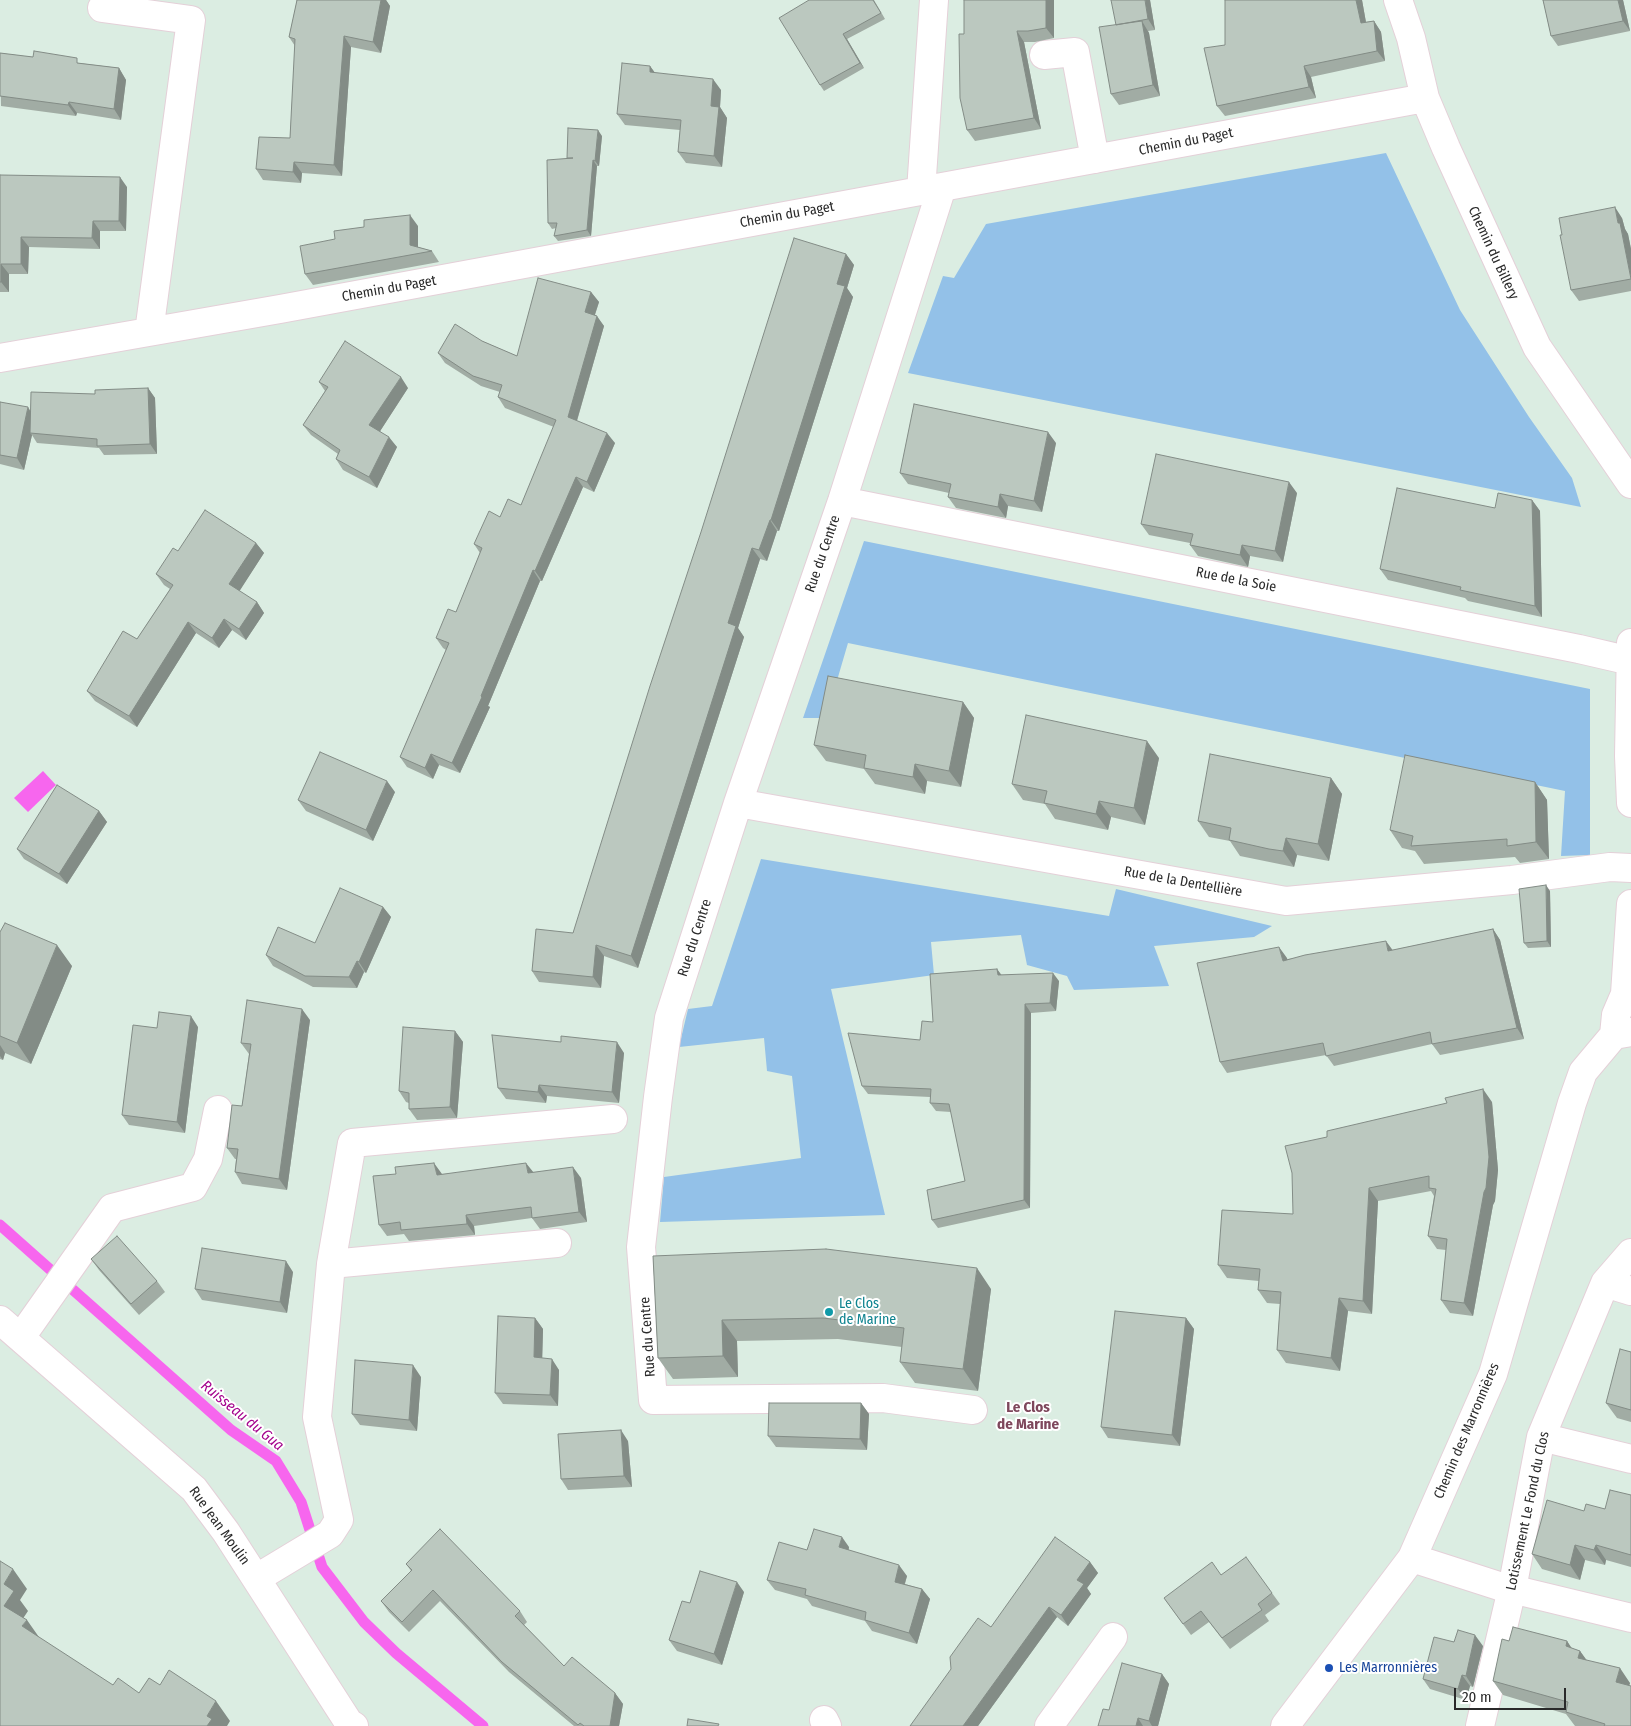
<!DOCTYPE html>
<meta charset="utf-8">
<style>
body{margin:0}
#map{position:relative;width:1631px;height:1726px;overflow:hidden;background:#dbede2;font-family:"Fira Sans Condensed",sans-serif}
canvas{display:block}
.scale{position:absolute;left:1454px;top:1688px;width:112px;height:22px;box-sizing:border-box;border:2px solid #2a2a2a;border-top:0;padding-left:6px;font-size:15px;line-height:18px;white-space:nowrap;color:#2a2a2a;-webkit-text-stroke:4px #fff;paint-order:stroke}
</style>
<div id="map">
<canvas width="1631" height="1726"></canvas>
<div class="scale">20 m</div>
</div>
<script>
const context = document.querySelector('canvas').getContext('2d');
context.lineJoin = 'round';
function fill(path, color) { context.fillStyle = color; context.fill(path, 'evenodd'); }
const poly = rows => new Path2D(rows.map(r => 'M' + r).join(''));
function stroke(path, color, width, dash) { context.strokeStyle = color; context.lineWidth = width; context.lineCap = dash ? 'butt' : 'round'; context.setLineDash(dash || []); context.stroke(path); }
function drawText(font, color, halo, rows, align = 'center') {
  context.font = font + ' "Fira Sans Condensed",sans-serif'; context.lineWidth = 4; context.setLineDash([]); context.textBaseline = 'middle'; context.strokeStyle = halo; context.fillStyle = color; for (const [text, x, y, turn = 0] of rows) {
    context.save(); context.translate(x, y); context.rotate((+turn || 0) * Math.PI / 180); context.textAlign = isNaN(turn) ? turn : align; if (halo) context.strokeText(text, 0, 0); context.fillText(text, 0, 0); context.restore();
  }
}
fill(poly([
 [1386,153,1460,310,1529,417,1572,478,1581,507,908,373,943,276,954,278,986,224],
 [864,541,1590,689,1590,855,1561,856,1565,791,848,643,826,718,803,718],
 [761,859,1109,916,1116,889,1272,926,1254,937,1154,946,1169,986,1074,990,1067,976,1027,965,1021,935,931,942,934,975,831,989,885,1215,660,1222,664,1177,801,1158,792,1076,767,1071,764,1038,679,1047,688,1009,712,1006]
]), '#93c1e8');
fill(poly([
 [43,771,56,785,28,812,14,798]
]), '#f766ee');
stroke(poly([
 [0,1225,231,1430,276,1461,301,1502,322,1567,364,1622,396,1653,483,1726]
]), '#f766ee', 11);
const minor = poly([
 [1398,0,1411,38,1425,98,1446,148,1537,347,1631,484],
 [102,8,191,20,149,332],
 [1044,55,1075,52,1095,159],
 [942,187,842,501,738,803,669,1018,658,1097,641,1247,653,1400,883,1398,973,1410],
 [921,191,934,0],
 [0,358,280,309,1425,98],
 [842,501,1579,649,1631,661],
 [1631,643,1629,756,1631,803],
 [738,803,1286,901,1512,880,1610,867,1631,868],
 [1614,1035,1616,1015,1625,994,1631,904],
 [331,1264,557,1243],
 [1605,1283,1631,1291],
 [0,1320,194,1489,226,1532,349,1723,354,1726],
 [21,1337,112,1208,193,1187,208,1159,218,1110],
 [1541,1437,1631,1459],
 [1412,1558,1499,1586,1631,1618],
 [257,1578,330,1534,339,1520,317,1417,331,1264,352,1143,613,1119],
 [824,1720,827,1726],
 [1049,1726,1113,1637],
 [1285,1726,1412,1558,1493,1374,1572,1103,1583,1072,1614,1035,1631,1032],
 [1480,1726,1512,1589,1541,1437,1605,1283,1631,1253]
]);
stroke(minor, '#e4d0d8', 30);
stroke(minor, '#fff', 28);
fill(poly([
 [297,0,386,0,390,6,381,53,351,47,342,176,302,173,301,183,263,180,256,169,290,138,295,46,289,37],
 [809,0,874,0,885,19,847,39,864,68,824,91,820,85],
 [1054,0,1054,38,1035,42,1024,42,1041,129,975,141,967,130,964,34],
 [1150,0,1155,30,1148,31,1149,33,1160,96,1119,105,1111,94,1116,25],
 [1225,0,1362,0,1366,22,1374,21,1381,32,1385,61,1311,77,1316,98,1225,116,1217,106,1225,45],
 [1543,0,1623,0,1630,31,1558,46,1551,36],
 [0,53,119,68,126,80,121,120,77,113,76,116,1,106],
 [650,66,655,73,721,90,720,107,727,118,722,167,686,163,678,152,680,130,625,125,617,114],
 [602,136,599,166,597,166,591,236,558,241,554,236,556,228,552,229,548,223,567,159,567,158],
 [0,175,127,187,126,231,100,231,100,249,29,247,28,274,9,274,9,292,0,292],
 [1622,218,1625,229,1628,234,1631,249,1631,291,1579,301,1571,290],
 [418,226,418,247,432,251,439,262,313,285,305,274],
 [846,254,854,265,847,288,853,297,779,531,777,531,767,561,760,559,738,628,744,637,638,968,604,956,601,988,539,982,532,971,573,933],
 [591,292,599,302,595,315,604,326,577,421,615,443,594,492,583,487,542,581,540,581,488,706,490,707,460,773,439,765,433,779,407,767,400,757,446,650,443,648,436,638,456,612,480,553,474,544,500,517,521,505,554,427,505,408,498,397,500,392,481,386,445,363,438,353,482,341,517,356],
 [319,382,408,388,380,431,397,447,377,488,343,470,336,459,338,454,311,435,303,425,325,391],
 [148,388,155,398,157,454,104,455,99,448,37,443,32,435,24,470,0,464,0,402,30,411,95,394],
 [1056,443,1042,512,1008,506,1006,518,956,508,948,497,949,493,908,484,900,473],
 [1297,493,1283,562,1250,556,1248,567,1198,556,1190,545,1190,543,1149,535,1141,524],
 [1532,500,1540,511,1542,617,1468,601,1465,598,1388,580,1380,569,1495,508],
 [256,543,264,553,239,591,257,602,264,613,246,640,232,630,219,648,196,633,137,727,95,701,87,691,137,639,170,589,164,585,156,574,178,551],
 [963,702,974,718,961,787,927,781,925,794,875,784,864,769,826,761,814,745],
 [1159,758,1145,825,1111,817,1108,830,1055,819,1045,804,1023,800,1012,784],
 [1331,778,1342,794,1329,861,1297,855,1294,867,1240,856,1230,841,1209,837,1198,821],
 [1535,782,1547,800,1549,859,1520,863,1515,857,1424,864,1415,851,1402,848,1390,830],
 [395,792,373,841,306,811,298,800],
 [99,811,107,822,67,884,24,859,17,849],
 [1550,891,1551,947,1528,948,1524,943],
 [383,907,391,917,366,973,364,972,357,988,313,987,273,966,266,955,315,943],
 [1493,929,1500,940,1524,1039,1440,1055,1432,1044,1334,1066,1326,1055,1227,1073,1220,1062,1287,958,1287,959,1393,950],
 [0,932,72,966,31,1064,5,1053,3,1060,0,1059],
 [997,969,1001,975,1059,981,1056,1011,1031,1013,1030,1208,938,1228,932,1220,965,1181,951,1112,936,1111,930,1103,930,1097,868,1094,862,1086,920,1040,933,1022],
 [310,1020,287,1190,242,1184,235,1172,236,1159,235,1159,227,1148,242,1106,249,1054,241,1043],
 [198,1027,185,1133,129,1125,122,1115,157,1028],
 [455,1031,463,1042,457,1118,417,1120,409,1109,409,1103,406,1102,399,1091],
 [561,1042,624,1053,619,1103,547,1096,546,1103,506,1099,498,1088],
 [1492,1102,1498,1170,1495,1201,1493,1205,1473,1316,1450,1313,1441,1300,1446,1250,1437,1249,1428,1236,1434,1196,1431,1191,1378,1201,1372,1314,1348,1311,1340,1371,1286,1363,1277,1350,1280,1304,1267,1303,1258,1290,1259,1281,1227,1278,1218,1265,1293,1214],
 [533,1172,581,1178,587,1222,540,1229,532,1218,474,1226,475,1235,409,1241,404,1234,387,1236,379,1225,442,1174],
 [653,1256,991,1289,978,1391,915,1383,900,1362,902,1347,838,1339,737,1341,738,1377,673,1379,658,1358],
 [91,1259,157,1281,165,1292,139,1315,99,1270],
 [293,1272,287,1313,202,1300,195,1289],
 [535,1318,543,1329,542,1358,559,1370,558,1406,503,1404,495,1393],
 [1186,1318,1194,1329,1180,1446,1108,1438,1101,1427],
 [1631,1352,1631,1422,1617,1418,1606,1403],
 [421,1377,417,1431,360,1425,352,1414],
 [861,1403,869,1414,867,1450,776,1447,768,1436],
 [628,1441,632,1487,568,1490,561,1479],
 [1631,1495,1631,1567,1606,1560,1605,1565,1585,1560,1580,1580,1542,1569,1532,1554,1605,1509],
 [849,1547,849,1550,907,1576,905,1584,922,1589,930,1599,917,1644,872,1631,865,1621,812,1606,807,1599,775,1590,767,1580,807,1550],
 [1090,1562,1098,1573,1087,1588,1091,1594,1068,1626,1057,1617,978,1726,910,1726,991,1627],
 [406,1564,520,1611,527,1622,524,1625,564,1666,615,1693,623,1704,619,1726,574,1726,509,1672,440,1601,409,1632,389,1612,381,1601,411,1571],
 [1221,1575,1272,1593,1280,1604,1265,1615,1269,1621,1230,1649,1209,1622,1191,1635,1164,1598],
 [744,1592,722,1665,677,1651,669,1640,690,1603],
 [1509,1641,1567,1641,1571,1648,1580,1651,1586,1660,1630,1683,1629,1685,1631,1726,1575,1726,1566,1714,1503,1695,1493,1681],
 [1454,1642,1483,1646,1473,1687,1470,1686,1466,1700,1430,1689,1423,1679],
 [1162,1674,1169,1684,1158,1726,1098,1726,1109,1710]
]), '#a1aca4');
fill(poly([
 [381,0,386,0,390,6,381,53,373,42],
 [1046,0,1054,0,1054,38,1046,28],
 [1145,0,1150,0,1155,30,1148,19],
 [1356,0,1362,0,1368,34,1361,23],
 [1618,0,1623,0,1630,31,1623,21],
 [1142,21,1149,33,1160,96,1153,85],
 [1374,21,1381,32,1385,61,1377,51],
 [1017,31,1024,42,1041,129,1034,118],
 [843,34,847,39,864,68,860,63],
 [344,36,351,47,342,176,334,165],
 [650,66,658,77,650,72],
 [1304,66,1311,77,1316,98,1309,87],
 [119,68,126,80,121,120,114,109],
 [713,79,721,90,720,107,727,118,722,167,714,156,711,106],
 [69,102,77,113,76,116,68,105],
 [598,130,602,136,599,166,595,161],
 [593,160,597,166,591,236,587,230],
 [294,162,302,173,301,183,293,172],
 [120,177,127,187,126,231,119,221],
 [1615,207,1622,218,1625,229,1628,234,1631,249,1631,279,1621,227,1618,223],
 [410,215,418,226,418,253,410,245],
 [93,221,100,231,100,249,92,238],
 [21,237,29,247,28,274,21,264],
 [846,254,854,265,847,288,853,297,779,531,771,520,837,284],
 [1,264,9,274,9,292,1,282],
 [591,292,599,302,592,323,585,312],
 [597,316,604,326,575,427,568,417],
 [401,377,408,388,377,436,369,425],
 [148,388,155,398,157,454,150,444],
 [28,407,35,419,30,433,32,435,24,470,17,458],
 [1048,432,1056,443,1042,512,1034,501],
 [607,433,615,443,594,492,587,482],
 [389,437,397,447,377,488,369,477],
 [576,477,583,487,542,581,535,571],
 [1289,482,1297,493,1283,562,1275,551],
 [1000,494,1008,506,1006,518,998,507],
 [1532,500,1540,511,1542,617,1535,606],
 [770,520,777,531,767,561,759,550],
 [256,543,264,553,237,595,229,584],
 [1242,545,1250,556,1248,567,1240,555],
 [752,548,760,559,738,628,744,637,638,968,631,956,728,623],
 [533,570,540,581,488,706,490,707,460,773,452,763],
 [257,602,264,613,246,640,239,629],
 [224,619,232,630,219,648,212,638],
 [188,622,196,633,137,727,129,716],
 [963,702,974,718,961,787,949,771],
 [1147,741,1159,758,1145,825,1134,808],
 [431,754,439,765,433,779,425,768],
 [915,764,927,781,925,794,913,777],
 [1331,778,1342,794,1329,861,1318,844],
 [387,781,395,792,373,841,366,830],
 [1535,782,1547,800,1549,859,1536,842],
 [1099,801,1111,817,1108,830,1096,814],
 [99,811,107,822,67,884,59,874],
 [1286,838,1297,855,1294,867,1283,851],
 [1546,885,1550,891,1551,947,1547,941],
 [383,907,391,917,366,973,359,962],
 [1493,929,1500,940,1524,1039,1517,1028],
 [1386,941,1394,952,1388,951],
 [57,945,72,966,31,1064,17,1043],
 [596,945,604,956,601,988,593,977],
 [1279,947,1287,958,1290,971,1283,961],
 [357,961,364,972,357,988,349,977],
 [997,969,1003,977,998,975],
 [1053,973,1059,981,1056,1011,1050,1003],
 [1025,1004,1031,1013,1030,1208,1024,1200],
 [302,1009,310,1020,287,1190,279,1179],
 [191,1016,198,1027,185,1133,177,1122],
 [455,1031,463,1042,457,1118,450,1107],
 [617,1042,624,1053,619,1103,612,1092],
 [0,1045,5,1053,3,1060,0,1056],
 [539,1085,547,1096,546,1103,538,1092],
 [1483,1089,1492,1102,1498,1170,1495,1201,1493,1205,1473,1316,1464,1303,1484,1192],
 [434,1163,442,1174,444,1186,437,1175],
 [526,1163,534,1173,528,1173],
 [573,1167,581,1178,587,1222,579,1212],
 [1369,1188,1378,1201,1372,1314,1363,1301],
 [466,1215,474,1226,475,1235,467,1224],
 [286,1261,293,1272,287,1313,280,1302],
 [977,1268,991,1289,978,1391,963,1369],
 [1339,1298,1348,1311,1340,1371,1331,1358],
 [535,1318,543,1329,542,1368,534,1357],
 [1186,1318,1194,1329,1180,1446,1172,1435],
 [722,1320,737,1341,738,1377,723,1356],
 [552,1359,559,1370,558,1406,550,1395],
 [413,1365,421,1377,417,1431,409,1420],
 [861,1403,869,1414,867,1450,860,1439],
 [621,1430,628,1441,632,1487,624,1476],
 [842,1537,849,1547,846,1558,839,1547],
 [1575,1545,1585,1560,1580,1580,1570,1565],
 [1596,1545,1606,1560,1605,1565,1594,1550],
 [1090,1562,1098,1573,1087,1588,1091,1594,1068,1626,1061,1615,1077,1580],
 [899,1565,907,1576,902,1592,895,1582],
 [13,1569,27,1589,20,1600,28,1611,18,1626,4,1606,4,1584],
 [737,1582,744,1592,722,1665,714,1654],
 [922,1589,930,1599,917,1644,909,1633],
 [1049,1607,1057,1617,978,1726,963,1726],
 [27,1620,41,1640,22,1626],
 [1475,1635,1483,1646,1473,1687,1466,1676],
 [1567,1641,1577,1656,1566,1646],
 [1580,1651,1591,1666,1578,1658],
 [1620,1668,1630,1683,1626,1697,1616,1682],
 [1162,1674,1169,1684,1158,1726,1152,1726,1149,1721],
 [1462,1675,1470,1686,1466,1700,1458,1689],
 [615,1693,623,1704,619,1726,610,1726],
 [216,1701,230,1721,227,1726,207,1726,207,1716],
 [1138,1718,1143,1726,1136,1726]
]), '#838c86');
const building = poly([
 [297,0,381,0,373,42,344,36,334,165,294,162,293,172,256,169,259,137,290,138,295,39,289,37,297,0],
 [809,0,873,0,881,13,843,34,860,63,820,85,779,18,809,0],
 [964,0,1046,0,1046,28,1028,31,1017,31,1034,118,967,130,960,98,959,34,964,34,964,0],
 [1111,0,1145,0,1148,19,1116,25,1111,0],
 [1225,0,1356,0,1361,23,1374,21,1377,51,1304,66,1309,87,1217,106,1204,48,1225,45,1225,0],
 [1543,0,1618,0,1623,21,1551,36,1543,0],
 [1142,21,1153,85,1111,94,1099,27,1142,21],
 [34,51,77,58,77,63,119,68,114,109,69,102,68,105,0,96,0,53,33,57,34,51],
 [622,63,650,66,650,72,713,79,711,106,719,107,714,156,678,152,681,120,617,114,622,63],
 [568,128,598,130,595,161,593,160,587,230,554,236,557,223,548,223,547,160,573,158,567,158,568,128],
 [0,175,120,177,119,221,93,221,92,238,21,237,21,264,1,264,1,282,0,282,0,175],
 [1615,207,1618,223,1620,223,1631,279,1571,290,1560,235,1562,235,1559,218,1615,207],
 [410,215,410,245,432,251,305,274,300,246,335,239,334,231,364,227,364,220,410,215],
 [794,238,846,254,837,284,845,286,771,520,770,520,759,550,752,548,728,623,736,626,631,956,596,945,593,977,532,971,536,929,573,933,650,686,701,532,794,238],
 [538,278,591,292,585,312,597,316,568,417,607,433,587,482,576,477,535,571,533,570,481,696,482,697,452,763,431,754,425,768,400,757,449,643,436,638,448,609,456,612,482,548,474,544,489,511,500,517,508,499,521,505,556,420,498,397,502,385,473,376,438,353,455,324,482,341,517,356,538,278],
 [345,341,401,377,369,425,389,437,369,477,336,459,340,450,303,425,328,387,319,382,345,341],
 [148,388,150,444,97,446,97,439,30,433,31,392,95,394,95,390,148,388],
 [0,402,28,407,17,458,0,455,0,402],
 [914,404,1048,432,1034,501,1000,494,998,507,948,497,951,484,900,473,914,404],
 [1156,454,1289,482,1275,551,1242,545,1240,555,1190,545,1193,534,1141,524,1156,454],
 [1397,488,1495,508,1498,493,1532,500,1535,606,1460,590,1461,587,1380,569,1397,488],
 [205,510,256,543,229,584,257,602,239,629,224,619,212,638,188,622,129,716,87,691,123,631,137,639,173,585,156,574,173,548,178,551,205,510],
 [828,676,963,702,949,771,915,764,913,777,864,768,866,755,814,745,828,676],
 [1026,715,1147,741,1134,808,1099,801,1096,814,1044,803,1047,791,1012,784,1026,715],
 [320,752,387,781,366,830,298,800,320,752],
 [1210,754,1331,778,1318,844,1286,838,1283,851,1269,849,1229,840,1231,828,1198,821,1210,754],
 [1405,755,1535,782,1536,842,1507,846,1507,839,1411,846,1413,836,1390,830,1405,755],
 [57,785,99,811,59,874,17,849,57,785],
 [1546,885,1547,941,1524,943,1519,889,1546,885],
 [340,888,383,907,359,962,357,961,349,977,305,976,266,955,278,927,315,943,340,888],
 [5,923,57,945,17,1043,0,1036,0,932,5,923],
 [1493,929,1517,1028,1432,1044,1430,1032,1326,1056,1323,1043,1220,1062,1197,963,1279,947,1283,961,1305,955,1386,941,1388,951,1493,929],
 [997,969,998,975,1053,973,1050,1003,1025,1004,1024,1200,932,1220,927,1190,965,1181,949,1104,930,1103,931,1089,862,1086,848,1033,920,1040,922,1021,933,1022,930,974,997,969],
 [247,1000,302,1009,279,1179,235,1172,238,1149,227,1148,232,1105,242,1106,251,1044,241,1043,247,1000],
 [159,1012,191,1016,177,1122,122,1115,133,1025,157,1028,159,1012],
 [403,1027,455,1031,450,1107,409,1109,409,1093,399,1091,403,1027],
 [492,1035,561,1042,561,1036,617,1042,612,1092,539,1085,538,1092,498,1088,492,1035],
 [1483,1089,1489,1157,1486,1188,1484,1192,1464,1303,1441,1300,1447,1239,1428,1236,1436,1189,1429,1188,1429,1176,1369,1188,1363,1301,1339,1298,1331,1358,1277,1350,1281,1292,1258,1290,1260,1269,1218,1265,1222,1210,1293,1214,1292,1173,1285,1146,1327,1137,1327,1131,1447,1103,1445,1098,1483,1089],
 [434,1163,437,1175,526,1163,528,1173,573,1167,579,1212,532,1218,531,1207,466,1215,467,1224,401,1230,400,1222,379,1225,373,1176,396,1174,395,1167,434,1163],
 [117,1236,157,1281,131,1304,91,1259,117,1236],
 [202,1248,286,1261,280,1302,195,1289,202,1248],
 [826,1249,977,1268,963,1369,900,1362,904,1328,823,1318,722,1320,723,1356,658,1358,653,1256,826,1249],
 [1115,1311,1186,1318,1172,1435,1101,1427,1115,1311],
 [498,1316,535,1318,534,1357,552,1359,550,1395,495,1393,498,1316],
 [1620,1349,1631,1352,1631,1410,1606,1403,1620,1349],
 [355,1360,413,1365,409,1420,352,1414,355,1360],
 [769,1403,861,1403,860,1439,768,1436,769,1403],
 [621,1430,624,1476,561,1479,558,1434,621,1430],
 [1610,1490,1631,1495,1631,1555,1596,1545,1594,1550,1575,1545,1570,1565,1532,1554,1547,1500,1584,1511,1586,1504,1605,1509,1610,1490],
 [440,1529,520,1611,515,1616,564,1666,572,1657,615,1693,610,1726,584,1726,580,1723,578,1725,502,1662,433,1590,402,1622,381,1601,412,1570,406,1564,440,1529],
 [814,1529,842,1537,839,1547,899,1565,895,1582,922,1589,909,1633,865,1620,866,1612,805,1595,806,1589,767,1580,779,1542,807,1550,814,1529],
 [1055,1537,1090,1562,1077,1580,1084,1584,1061,1615,1049,1607,963,1726,910,1726,951,1669,950,1657,978,1618,991,1627,1055,1537],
 [1246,1557,1272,1593,1258,1604,1262,1610,1222,1638,1201,1611,1183,1624,1164,1598,1212,1562,1221,1575,1246,1557],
 [0,1561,13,1569,4,1584,14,1591,4,1606,27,1620,22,1626,113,1685,118,1678,139,1693,149,1678,160,1685,169,1670,216,1701,207,1716,212,1719,207,1726,0,1726,0,1561],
 [700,1571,737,1582,714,1654,669,1640,682,1601,690,1603,700,1571],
 [1513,1627,1567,1641,1566,1646,1580,1651,1578,1658,1620,1668,1616,1682,1631,1686,1631,1726,1604,1726,1605,1724,1566,1712,1568,1702,1493,1681,1502,1639,1509,1641,1513,1627],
 [1458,1630,1475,1635,1466,1676,1462,1675,1458,1689,1423,1679,1434,1637,1454,1642,1458,1630],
 [1122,1663,1162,1674,1149,1721,1138,1718,1136,1726,1098,1726,1103,1709,1109,1710,1122,1663],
 [688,1719,719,1724,718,1726,687,1726,688,1719]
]);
fill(building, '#bbc8bf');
stroke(building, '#838c86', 1);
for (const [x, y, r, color] of [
 [829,1312,5,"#0f9aa8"],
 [1329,1668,5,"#1a4fb4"]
]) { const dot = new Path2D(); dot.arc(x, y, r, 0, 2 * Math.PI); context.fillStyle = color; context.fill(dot); stroke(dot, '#fff', 2); }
drawText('14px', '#2a2a2a', '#fff', [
 ["Chemin du Paget",1186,142,-11],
 ["Chemin du Paget",787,215,-10],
 ["Chemin du Billery",1493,253,65],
 ["Chemin du Paget",389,289,-10],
 ["Rue du Centre",823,554,-71],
 ["Rue de la Soie",1236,580,11],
 ["Rue de la Dentellière",1183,882,10],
 ["Rue du Centre",695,938,-72],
 ["Rue du Centre",648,1337,-94],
 ["Chemin des Marronnières",1467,1431,-67],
 ["Lotissement Le Fond du Clos",1528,1511,-78],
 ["Rue Jean Moulin",219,1526,54]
]);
drawText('14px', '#0d838f', '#fff', [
 ["Le Clos",839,1304],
 ["de Marine",839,1320]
], 'left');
drawText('14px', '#164399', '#fff', [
 ["Les Marronnières",1339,1668]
], 'left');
drawText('bold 15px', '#7e475c', '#fff', [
 ["Le Clos",1028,1408],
 ["de Marine",1028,1425]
]);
drawText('italic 15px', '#a4048d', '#fff', [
 ["Ruisseau du Gua",242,1416,39]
]);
</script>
